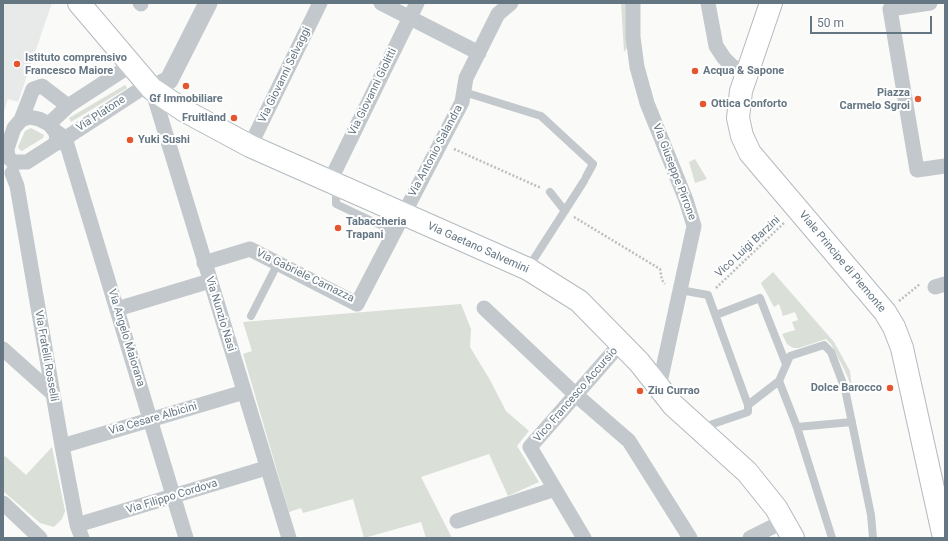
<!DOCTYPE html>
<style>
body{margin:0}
#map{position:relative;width:948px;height:541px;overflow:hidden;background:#fafaf8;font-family:Roboto,sans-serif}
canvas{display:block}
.frame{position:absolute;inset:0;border:4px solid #657683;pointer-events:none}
.scale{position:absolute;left:810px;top:16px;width:122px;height:18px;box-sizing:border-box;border:2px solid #657683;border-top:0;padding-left:5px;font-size:12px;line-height:14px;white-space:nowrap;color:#657683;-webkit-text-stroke:3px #fff;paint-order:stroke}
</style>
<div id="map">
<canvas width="948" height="541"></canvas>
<div class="frame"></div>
<div class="scale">50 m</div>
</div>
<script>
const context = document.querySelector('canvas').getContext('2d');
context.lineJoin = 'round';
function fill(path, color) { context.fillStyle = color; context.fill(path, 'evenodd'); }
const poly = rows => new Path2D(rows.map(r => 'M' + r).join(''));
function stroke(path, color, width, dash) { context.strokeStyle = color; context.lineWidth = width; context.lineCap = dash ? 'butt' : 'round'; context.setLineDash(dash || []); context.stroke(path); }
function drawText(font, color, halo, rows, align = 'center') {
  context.font = font + ' Roboto,sans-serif'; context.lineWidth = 4; context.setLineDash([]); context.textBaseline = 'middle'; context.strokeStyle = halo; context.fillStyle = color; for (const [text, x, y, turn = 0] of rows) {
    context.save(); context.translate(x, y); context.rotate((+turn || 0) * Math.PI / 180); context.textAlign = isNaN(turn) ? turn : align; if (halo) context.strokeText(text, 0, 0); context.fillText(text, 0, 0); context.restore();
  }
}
fill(poly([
 [3,3,52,3,18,102,8,99,3,115]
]), '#e8e9e9');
fill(poly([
 [621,3,628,3,628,47,624,52],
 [125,85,127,88,71,122,69,118],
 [31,128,44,135,43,138,22,151,20,150,18,147,25,131],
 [695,159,707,179,695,183,689,162],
 [773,272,834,342,850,371,852,388,845,371,831,344,826,339,799,348,793,348,787,344,782,334,795,330,792,322,798,320,795,312,783,316,779,304,774,307,761,283],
 [461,304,471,329,470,347,490,380,506,411,529,431,517,446,539,482,508,496,489,454,421,477,452,538,426,538,421,522,364,538,353,499,303,513,301,508,289,512,243,354,252,351,243,322],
 [52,447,65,511,62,519,54,527,40,523,3,491,3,459,5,456,26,475]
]), '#dadfd7');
const secondary = poly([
 [79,3,152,89,185,111,250,146,528,269,579,301,639,362,673,405,747,472,776,508,793,538],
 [771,3,741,91,738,118,742,136,750,153,885,312,894,327,902,348,944,538]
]);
stroke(secondary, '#b3babf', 24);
stroke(poly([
 [454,149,541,188],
 [574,217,660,269,662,280,665,284],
 [716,288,785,222],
 [899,301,920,284]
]), '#bbbfc2', 2.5, [2, 2]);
stroke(poly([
 [464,92,541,116,593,164,586,177],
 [336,185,336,204,393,231],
 [550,192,565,211],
 [528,268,584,181],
 [680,290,708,295,748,405,748,412,701,428],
 [716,315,760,298,786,364],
 [251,316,278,263],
 [779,381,797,427,832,538],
 [748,405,779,381,790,356,824,345,831,352,845,389,871,515,873,538],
 [797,427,852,422]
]), '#c3c8cc', 8);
stroke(poly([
 [140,3,141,4],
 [381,3,479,53],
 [633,3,633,37,637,67,647,103,686,200,694,226,659,387],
 [708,3,716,46,724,58,733,67,747,71],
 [930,3,890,9,917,170,945,166],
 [152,89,289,538],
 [29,117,39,119,49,124,55,131,57,137,55,144,27,162,13,162,8,157,7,149,14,128,21,120,29,117],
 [21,120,33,89,42,86,68,106],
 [49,124,68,106,131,65],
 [55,131,65,138,186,538],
 [58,143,147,85],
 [250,146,320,3],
 [12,173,17,186,62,446,77,525,82,538],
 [330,181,417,3],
 [204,263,250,249,357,304,462,102,466,78,498,14,511,3],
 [935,287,945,284],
 [484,308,576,395,629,441,690,538],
 [117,309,210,281],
 [3,349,52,393],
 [62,446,244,392],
 [3,503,40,538],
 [457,521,555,489],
 [77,525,266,468],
 [584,538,530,447,621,343],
 [750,538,784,521]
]), '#c3c8cc', 15);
stroke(poly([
 [152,89,169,80,208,3]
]), '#c3c8cc', 19);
stroke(secondary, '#fff', 22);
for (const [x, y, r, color] of [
 [17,64,4,"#e4572e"],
 [695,71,4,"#e4572e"],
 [186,86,4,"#e4572e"],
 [918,99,4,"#e4572e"],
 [703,104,4,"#e4572e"],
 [234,118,4,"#e4572e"],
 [130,140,4,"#e4572e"],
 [338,228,4,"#e4572e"],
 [890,388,4,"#e4572e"],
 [640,391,4,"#e4572e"]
]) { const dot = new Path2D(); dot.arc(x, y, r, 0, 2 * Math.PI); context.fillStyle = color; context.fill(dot); stroke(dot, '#fff', 1.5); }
drawText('bold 11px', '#657683', '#fff', [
 ["Istituto comprensivo",25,58],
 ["Francesco Maiore",25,71],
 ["Acqua & Sapone",703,71],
 ["Piazza",910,93,"right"],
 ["Carmelo Sgroi",910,106,"right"],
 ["Gf Immobiliare",186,99,"center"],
 ["Ottica Conforto",711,104],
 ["Fruitland",226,118,"right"],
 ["Yuki Sushi",138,140],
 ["Tabaccheria",346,222],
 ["Trapani",346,235],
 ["Dolce Barocco",882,388,"right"],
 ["Ziu Currao",648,391]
], 'left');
drawText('11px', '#657683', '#fff', [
 ["Via Giovanni Selvaggi",285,75,-64],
 ["Via Giovanni Giolitti",373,92,-64],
 ["Via Platone",101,114,-33],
 ["Via Antonio Salandra",436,151,-62],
 ["Via Giuseppe Pirrone",674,172,69],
 ["Vico Luigi Barzini",748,247,-43],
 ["Via Gaetano Salvemini",478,248,24],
 ["Viale Principe di Piemonte",842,262,50],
 ["Via Gabriele Carnazza",305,276,26],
 ["Via Nunzio Nasi",220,314,73],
 ["Via Angelo Maiorana",126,338,73],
 ["Via Fratelli Rosselli",46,356,80],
 ["Vico Francesco Accursio",576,395,-49],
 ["Via Cesare Albicini",153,419,-16],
 ["Via Filippo Cordova",172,497,-17]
]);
</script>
